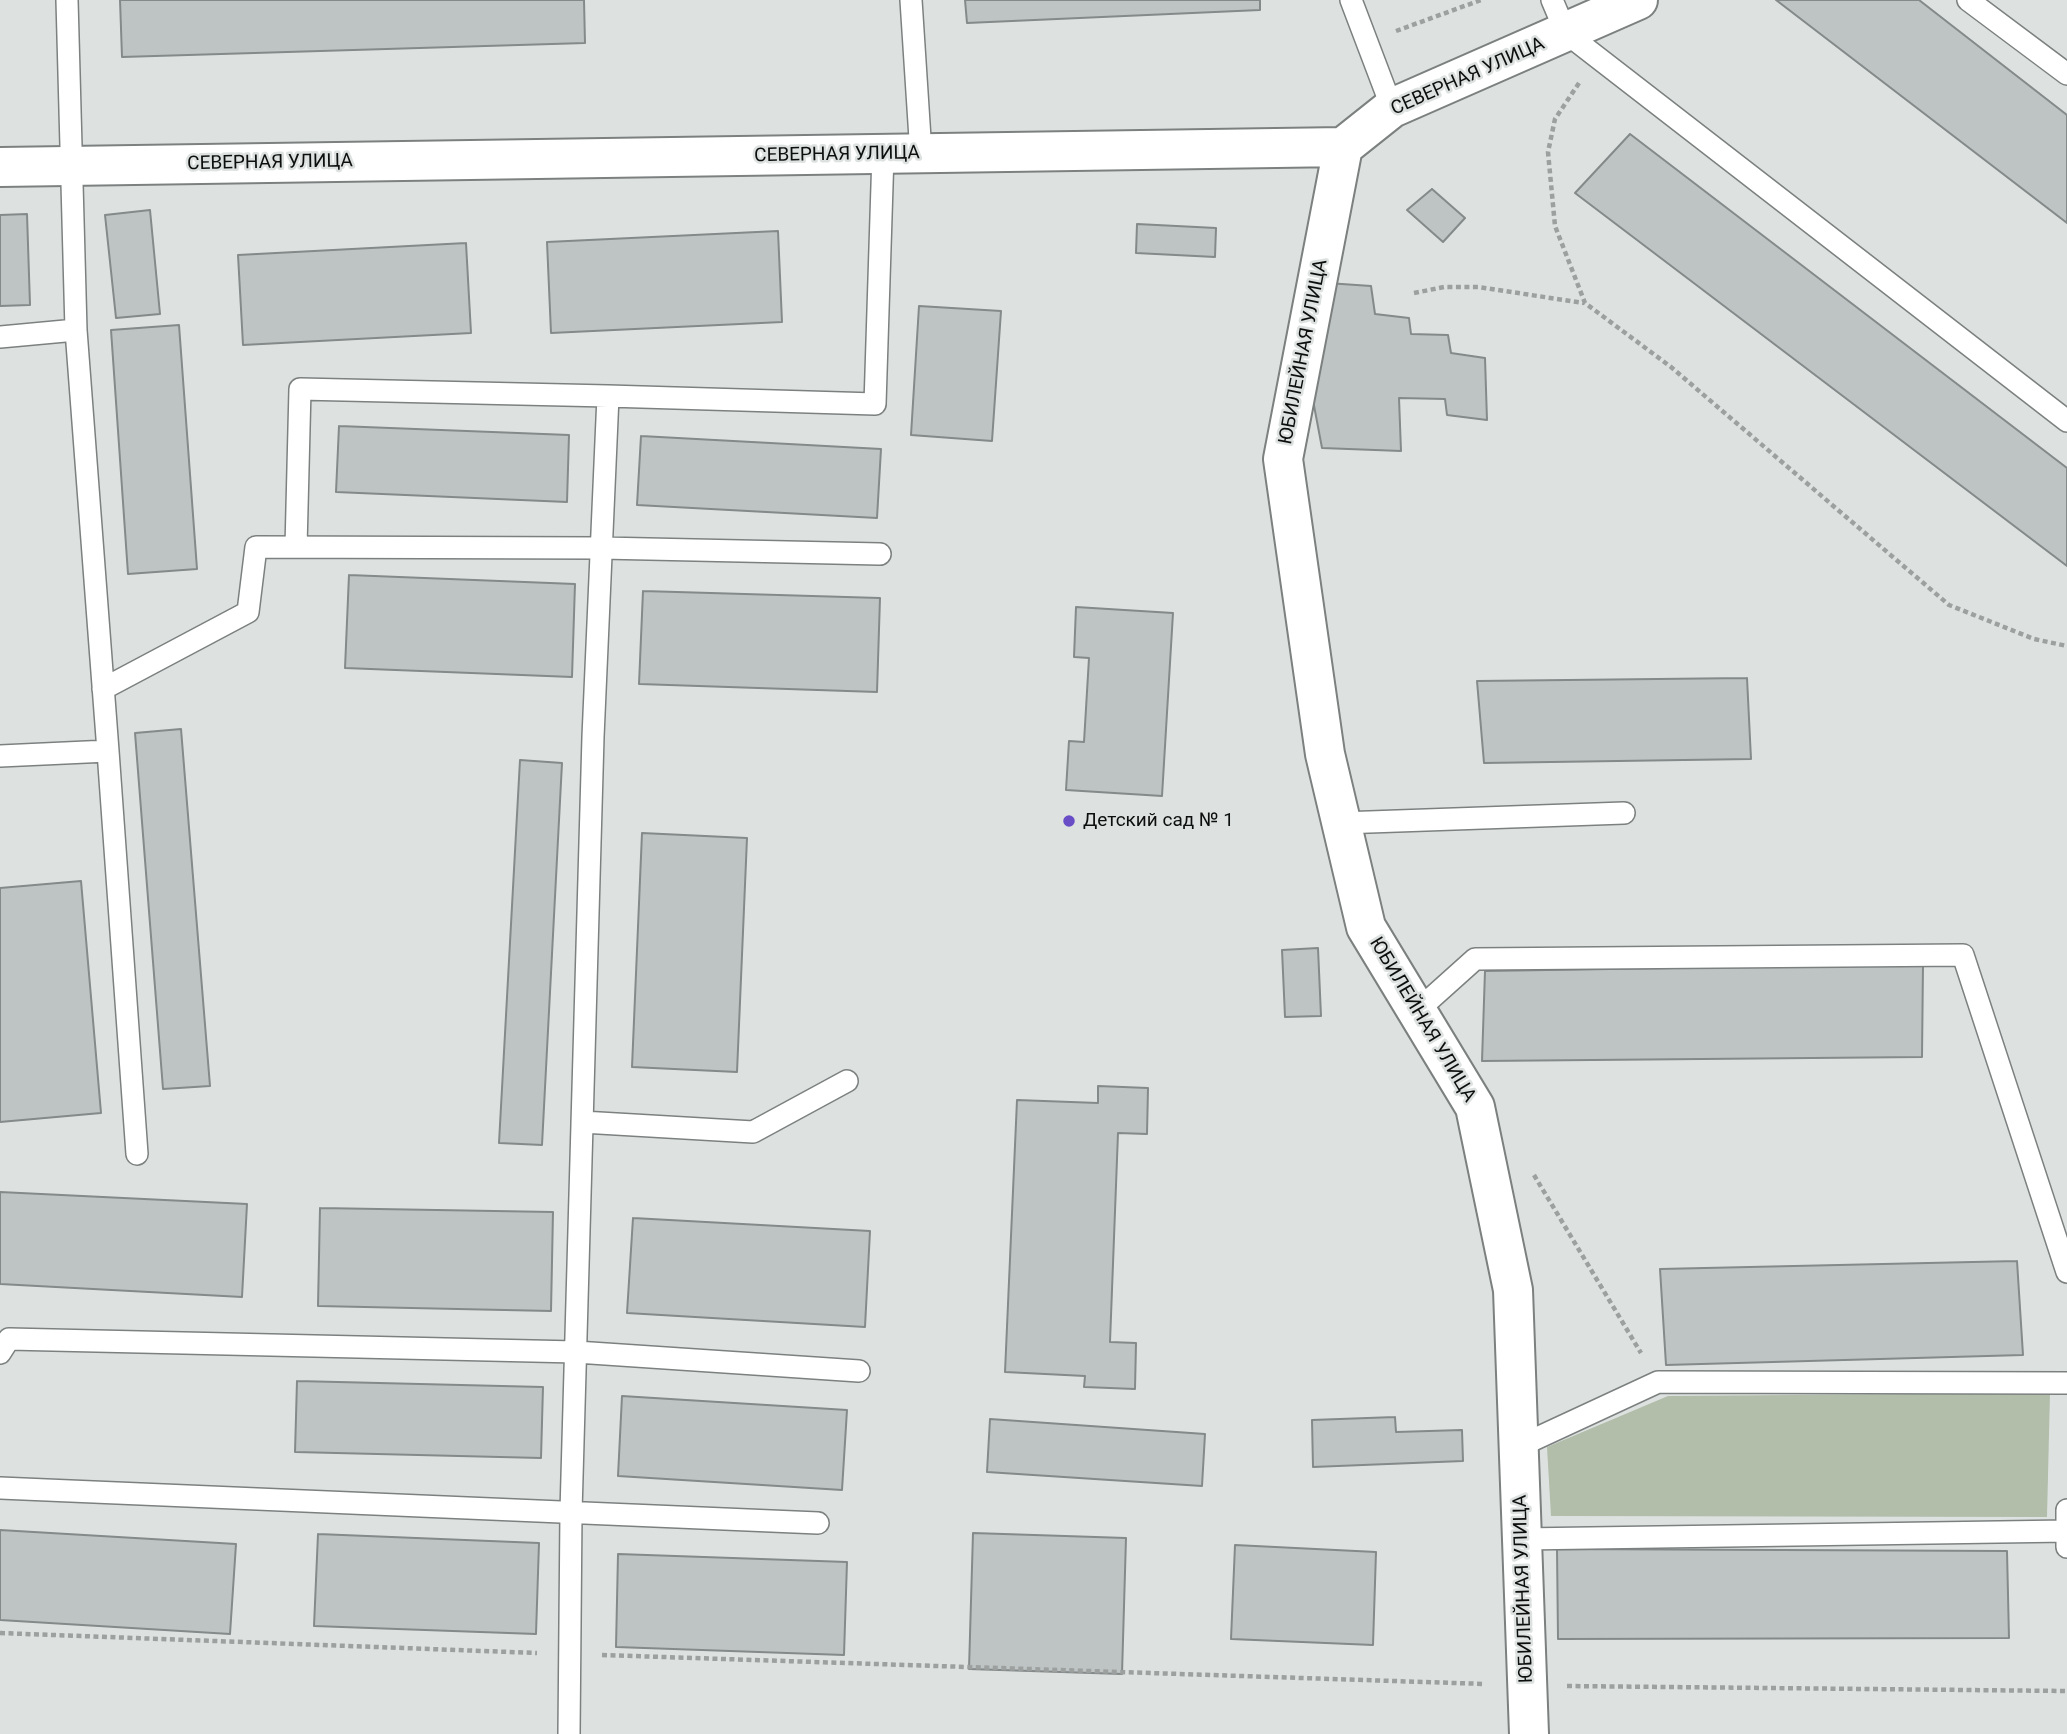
<!DOCTYPE html>
<meta charset="utf-8">
<style>
body{margin:0}
canvas{display:block;background:#dde2e1}
</style>
<canvas width="2067" height="1734"></canvas>
<script>
const context = document.querySelector('canvas').getContext('2d');
context.lineJoin = 'round';
function fill(path, color) { context.fillStyle = color; context.fill(path, 'evenodd'); }
const poly = rows => new Path2D(rows.map(r => 'M' + r).join(''));
function stroke(path, color, width, dash) { context.strokeStyle = color; context.lineWidth = width; context.lineCap = dash ? 'butt' : 'round'; context.setLineDash(dash || []); context.stroke(path); }
function drawText(font, color, halo, rows, align = 'center') {
  context.font = font + ' Roboto,sans-serif'; context.lineWidth = 5; context.setLineDash([]); context.textBaseline = 'middle'; context.strokeStyle = halo; context.fillStyle = color; for (const [text, x, y, turn = 0] of rows) {
    context.save(); context.translate(x, y); context.rotate((+turn || 0) * Math.PI / 180); context.textAlign = isNaN(turn) ? turn : align; if (halo) context.strokeText(text, 0, 0); context.fillText(text, 0, 0); context.restore();
  }
}
fill(poly([
 [2050,1393,2047,1517,1551,1516,1547,1447,1668,1396]
]), '#b2bdaa');
const building = poly([
 [120,0,584,0,585,43,122,57,120,0],
 [965,0,1260,0,1260,10,967,23,965,0],
 [1776,0,1919,0,2067,115,2067,223,1776,0],
 [1630,134,2067,468,2067,566,1575,193,1630,134],
 [1432,189,1465,218,1443,242,1407,210,1432,189],
 [150,210,160,314,116,318,105,215,150,210],
 [27,214,30,305,0,306,0,215,27,214],
 [1137,224,1216,228,1215,257,1136,253,1137,224],
 [778,231,782,322,551,333,547,242,778,231],
 [466,243,471,333,243,345,238,255,466,243],
 [1327,283,1371,286,1375,314,1409,318,1411,334,1448,335,1451,353,1485,358,1487,420,1447,415,1445,399,1399,398,1401,451,1322,448,1309,379,1327,283],
 [919,306,1001,311,992,441,911,435,919,306],
 [179,325,197,569,128,574,111,330,179,325],
 [339,426,569,435,567,502,336,492,339,426],
 [641,436,881,449,877,518,637,505,641,436],
 [349,575,575,584,572,677,345,668,349,575],
 [643,591,880,598,877,692,639,684,643,591],
 [1076,607,1173,613,1162,796,1066,790,1069,741,1084,742,1089,658,1074,657,1076,607],
 [1747,678,1751,759,1484,763,1477,681,1747,678],
 [181,729,210,1086,163,1089,135,733,181,729],
 [520,760,562,763,542,1145,499,1143,520,760],
 [642,833,747,838,737,1072,632,1067,642,833],
 [81,881,101,1113,0,1122,0,888,81,881],
 [1318,948,1321,1016,1285,1017,1282,950,1318,948],
 [1923,964,1922,1057,1482,1061,1485,971,1923,964],
 [1098,1086,1148,1088,1147,1134,1118,1133,1110,1342,1136,1343,1135,1389,1084,1387,1085,1376,1005,1372,1017,1100,1098,1103,1098,1086],
 [0,1192,247,1204,242,1297,0,1284,0,1192],
 [320,1208,553,1212,551,1311,318,1306,320,1208],
 [633,1218,870,1231,865,1327,627,1313,633,1218],
 [2017,1261,2023,1355,1666,1365,1660,1269,2017,1261],
 [297,1381,543,1387,541,1458,295,1452,297,1381],
 [622,1396,847,1410,842,1490,618,1476,622,1396],
 [1395,1417,1396,1432,1462,1430,1463,1461,1313,1467,1312,1420,1395,1417],
 [990,1419,1205,1434,1202,1486,987,1472,990,1419],
 [0,1530,236,1544,230,1634,0,1620,0,1530],
 [973,1533,1126,1538,1122,1674,969,1669,973,1533],
 [318,1534,539,1543,536,1634,314,1626,318,1534],
 [1235,1545,1376,1552,1373,1645,1231,1639,1235,1545],
 [1557,1549,2007,1551,2009,1638,1558,1639,1557,1549],
 [618,1554,847,1562,844,1655,616,1647,618,1554]
]);
fill(building, '#bec3c3');
stroke(building, '#848989', 2);
const service = poly([
 [911,0,921,154],
 [1351,0,1392,108],
 [1552,0,1566,33,2067,421],
 [1968,0,2067,74],
 [0,337,76,330,67,0],
 [296,547,300,389,608,396],
 [103,689,248,612,256,547,602,548,880,554],
 [108,751,137,1154],
 [0,756,108,751,76,330],
 [1341,823,1624,813],
 [1417,1011,1475,959,1963,955,2067,1272],
 [582,1122,753,1132,847,1081],
 [0,1353,9,1339,576,1352,859,1371],
 [1520,1446,1658,1382,2067,1383],
 [0,1488,818,1523],
 [2067,1510,2067,1547],
 [1522,1539,2067,1531],
 [569,1734,571,1512,593,737,608,396,875,404,883,154]
]);
const minor = poly([
 [1343,147,1283,459,1325,754,1366,927,1475,1107,1513,1290,1529,1734],
 [0,167,1343,147,1392,108,1638,0]
]);
stroke(service, '#7c8180', 24);
stroke(minor, '#7c8180', 42);
stroke(poly([
 [1396,31,1481,0],
 [1579,83,1555,119,1548,152,1555,226,1585,303,1671,367,1949,605,2034,639,2067,646],
 [1414,293,1444,287,1478,287,1584,303],
 [1534,1175,1641,1353],
 [0,1633,537,1653],
 [602,1655,1485,1684],
 [1567,1686,2067,1691]
]), '#9ca09f', 4.5, [5, 3.5]);
stroke(service, '#fff', 21);
stroke(minor, '#fff', 38);
for (const [x, y, r, color] of [
 [1069,821,7,"#684dc6"]
]) { const dot = new Path2D(); dot.arc(x, y, r, 0, 2 * Math.PI); context.fillStyle = color; context.fill(dot); stroke(dot, '#dde2e1', 2.5); }
drawText('19px', '#0d0f0e', '#dde2e1', [
 ["СЕВЕРНАЯ УЛИЦА",1468,77,-24],
 ["СЕВЕРНАЯ УЛИЦА",837,155,-1],
 ["СЕВЕРНАЯ УЛИЦА",270,163,-1],
 ["ЮБИЛЕЙНАЯ УЛИЦА",1304,352,-79],
 ["ЮБИЛЕЙНАЯ УЛИЦА",1422,1020,59],
 ["ЮБИЛЕЙНАЯ УЛИЦА",1524,1589,-92]
]);
drawText('19px', '#0d0f0e', '#dde2e1', [
 ["Детский сад № 1",1083,821]
], 'left');
</script>
